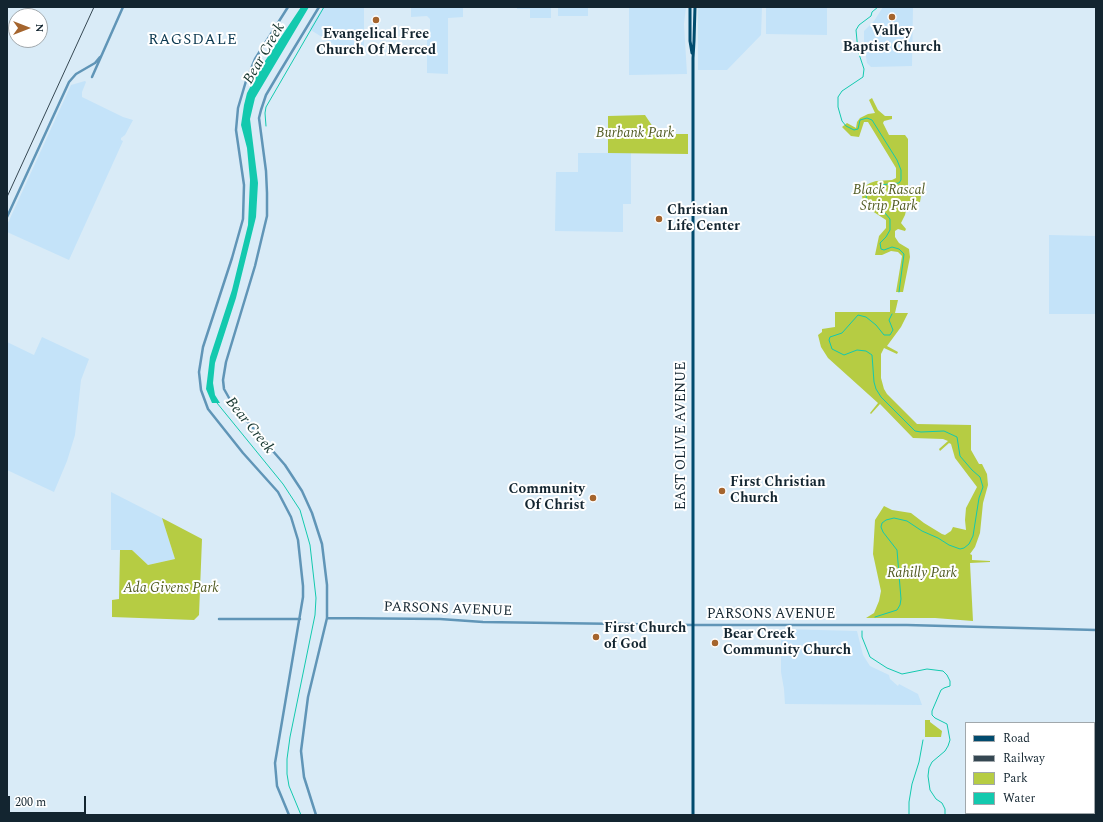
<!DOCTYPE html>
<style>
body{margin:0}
#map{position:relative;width:1103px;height:822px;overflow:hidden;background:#d9ebf7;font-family:Spectral,serif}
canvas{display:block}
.frame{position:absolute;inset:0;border:8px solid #132530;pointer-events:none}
.legend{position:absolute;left:965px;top:722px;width:130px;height:92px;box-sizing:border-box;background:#fff;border:1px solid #a1a8ac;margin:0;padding:5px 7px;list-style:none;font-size:12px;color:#132530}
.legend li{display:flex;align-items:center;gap:8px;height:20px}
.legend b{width:20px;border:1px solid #a1a8ac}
.north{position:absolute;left:8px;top:8px;width:40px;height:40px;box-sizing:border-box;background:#fff;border:1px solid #a1a8ac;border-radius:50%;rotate:90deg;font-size:11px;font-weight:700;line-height:16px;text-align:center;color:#132530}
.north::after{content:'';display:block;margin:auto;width:14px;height:18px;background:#a5652e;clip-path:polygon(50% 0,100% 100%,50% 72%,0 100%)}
.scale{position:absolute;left:8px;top:796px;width:78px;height:18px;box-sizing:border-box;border:2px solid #132530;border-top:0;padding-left:5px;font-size:12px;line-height:14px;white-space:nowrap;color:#132530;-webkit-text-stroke:3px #fff;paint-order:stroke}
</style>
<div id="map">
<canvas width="1103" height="822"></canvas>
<div class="frame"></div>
<ul class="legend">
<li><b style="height:5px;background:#014b6e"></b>Road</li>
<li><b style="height:5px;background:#354752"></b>Railway</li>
<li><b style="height:11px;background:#b6cc43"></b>Park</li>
<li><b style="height:11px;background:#13c9ae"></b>Water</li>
</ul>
<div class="north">N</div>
<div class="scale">200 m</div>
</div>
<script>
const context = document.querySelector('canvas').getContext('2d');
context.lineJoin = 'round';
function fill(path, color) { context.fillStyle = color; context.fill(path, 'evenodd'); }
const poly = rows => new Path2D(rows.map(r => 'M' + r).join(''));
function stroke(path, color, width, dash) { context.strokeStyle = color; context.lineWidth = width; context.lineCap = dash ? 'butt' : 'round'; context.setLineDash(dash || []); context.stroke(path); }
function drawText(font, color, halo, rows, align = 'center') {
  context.font = font + ' Spectral,serif'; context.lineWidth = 4; context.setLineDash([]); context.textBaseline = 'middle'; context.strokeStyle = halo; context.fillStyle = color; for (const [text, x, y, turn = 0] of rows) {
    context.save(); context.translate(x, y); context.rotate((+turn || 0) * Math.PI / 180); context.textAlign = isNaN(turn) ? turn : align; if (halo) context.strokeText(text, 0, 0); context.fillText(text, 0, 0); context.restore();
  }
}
fill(poly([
 [323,7,364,7,364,51,343,50,309,29],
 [411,7,463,7,463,17,448,18,448,74,427,73,427,39,430,39,430,19,427,16,411,17],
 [517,7,551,7,551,18,530,18,530,9,517,9],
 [558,7,588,7,588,16,558,16],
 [629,7,686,7,684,24,687,74,629,75],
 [698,7,762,7,761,35,727,70,698,70],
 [766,7,827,7,827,35,766,34],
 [883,7,913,7,912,66,871,67,867,63,864,45,864,31,874,21],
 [85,81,86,82,82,92,82,97,123,117,133,120,125,135,121,138,121,140,123,141,69,260,7,232,7,225,71,85],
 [578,153,631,153,631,204,623,204,623,232,555,231,556,172,578,172],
 [1049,235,1096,236,1096,314,1049,314],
 [42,337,89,359,81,380,75,435,67,461,54,492,7,470,7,342,34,355],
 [111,492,162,518,175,559,148,565,132,550,111,550],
 [781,629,857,631,863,655,870,666,889,675,890,679,898,686,899,684,918,694,922,705,785,704,784,689,781,672]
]), '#c4e3f9');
fill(poly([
 [872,98,878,110,885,116,892,116,892,119,884,121,883,123,889,135,905,135,908,139,908,196,921,196,920,202,908,202,905,215,901,223,906,229,905,231,898,229,895,231,895,237,899,243,909,249,910,257,903,292,896,292,902,256,898,252,891,251,882,255,875,255,879,236,886,228,886,220,866,207,863,204,862,195,865,186,870,183,876,181,892,180,896,178,896,168,868,122,864,122,859,137,851,136,842,127,847,123,856,128,857,122,860,118,868,114,875,113,869,100],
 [645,115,655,130,670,134,688,134,688,154,608,153,608,116],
 [890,300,898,300,895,313,908,313,901,327,887,346,898,352,897,354,884,348,881,354,881,378,884,389,887,394,917,424,971,425,971,450,979,464,982,464,987,474,988,485,983,503,980,533,975,547,970,554,972,555,972,560,990,561,990,562,970,563,973,621,935,618,866,618,874,613,879,601,881,591,873,554,875,520,884,506,892,510,911,513,924,523,942,534,945,535,951,531,953,527,966,530,965,520,966,508,977,487,955,458,951,444,949,443,940,451,939,449,948,441,943,439,913,438,880,404,871,414,870,413,878,403,828,358,821,347,818,335,822,332,822,329,835,327,835,312,890,312],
 [162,518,202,539,199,615,194,620,112,617,112,600,119,599,120,550,132,550,148,565,175,559],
 [925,720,930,720,930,722,942,731,941,737,925,737]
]), '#b6cc43');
fill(poly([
 [301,7,309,7,255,98,250,119,258,183,256,217,236,298,215,363,213,383,215,395,220,403,212,403,206,389,210,357,232,290,248,225,250,180,247,148,241,125,244,105,247,93,261,67]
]), '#13c9ae');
stroke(poly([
 [878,7,872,12,871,16,859,25,856,30,858,51,864,69,863,77,842,91,838,97,838,107,842,121,846,126,854,130,858,129,860,120,867,118,872,120,897,160,901,170,901,180,899,183,879,185,870,190,866,197,869,204,885,213,890,219,890,230,886,237,880,243,881,249,884,250,892,247,899,249,904,254,899,292],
 [266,126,265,113,266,107,324,7],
 [217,403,283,484,300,510,310,545,316,598,315,615,290,737,287,759,287,774,289,786,301,815],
 [875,617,897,610,900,605,901,599,897,550,883,532,881,527,882,523,886,520,894,518,907,521,922,531,938,538,949,545,960,549,964,548,969,544,973,536,979,498,983,487,980,477,972,470,960,456,957,437,944,431,921,432,915,431,881,397,876,389,874,382,872,355,866,351,857,350,844,355,832,349,829,340,830,337,842,333,858,315,866,317,876,325,884,335,890,335,893,330,889,320,892,314],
 [862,631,862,637,870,657,887,668,902,674,927,669,943,671,947,675,950,681,950,686,944,688,941,690,932,711,932,715,935,718,947,724,950,740,948,746,945,751,932,762,929,768,928,776,930,790,936,799,942,803,945,809,945,815],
 [909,815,909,802,912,784,919,762,923,740]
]), '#13c9ae', 1);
stroke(poly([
 [288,7,255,59,246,81,238,108,236,130,244,185,243,219,232,258,203,347,199,372,201,390,208,409,243,453,278,492,291,517,298,540,303,586,303,597,275,763,277,786,289,815],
 [92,77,123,7],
 [7,217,69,82,76,74,95,63,100,57],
 [327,618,440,619,483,622,693,625,907,625,1096,630],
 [219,619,300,619],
 [316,815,304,777,301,751,308,697,327,618,327,585,322,544,312,513,302,491,285,465,233,405,224,389,223,380,226,362,255,266,267,216,267,193,266,171,259,118,261,110,266,95,279,73,319,7]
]), '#6095b7', 2.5);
stroke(poly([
 [690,7,690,41,692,53],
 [693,815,693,58,694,41,695,7]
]), '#014b6e', 3);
stroke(poly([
 [7,197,94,7]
]), '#354752', 1);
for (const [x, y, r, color] of [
 [892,17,4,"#a5652e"],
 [376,20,4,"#a5652e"],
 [659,219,4,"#a5652e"],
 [722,491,4,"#a5652e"],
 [593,498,4,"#a5652e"],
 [596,637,4,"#a5652e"],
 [715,643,4,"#a5652e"]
]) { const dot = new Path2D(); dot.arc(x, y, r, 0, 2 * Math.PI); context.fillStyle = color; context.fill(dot); stroke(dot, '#fff', 1.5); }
drawText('bold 14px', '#132530', '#fff', [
 ["Valley",892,32,"center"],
 ["Baptist Church",892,48,"center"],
 ["Evangelical Free",376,35,"center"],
 ["Church Of Merced",376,51,"center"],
 ["Christian",667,211],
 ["Life Center",667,227],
 ["First Christian",730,483],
 ["Church",730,499],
 ["Community",585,490,"right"],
 ["Of Christ",585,506,"right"],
 ["First Church",604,629],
 ["of God",604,645],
 ["Bear Creek",723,635],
 ["Community Church",723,651]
], 'left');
drawText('italic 14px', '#535d25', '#fff', [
 ["Burbank Park",635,134],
 ["Black Rascal",889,191],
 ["Strip Park",889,207],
 ["Rahilly Park",922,574],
 ["Ada Givens Park",171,589]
]);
drawText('14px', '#132530', '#fff', [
 ["EAST OLIVE AVENUE",682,436,-90],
 ["PARSONS AVENUE",448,610,2],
 ["PARSONS AVENUE",771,615]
]);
context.letterSpacing = '1px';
drawText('15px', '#0c3951', '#fff', [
 ["RAGSDALE",193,41]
]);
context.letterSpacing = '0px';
drawText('italic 15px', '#15352e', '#fff', [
 ["Bear Creek",265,54,-60],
 ["Bear Creek",249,426,51]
]);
</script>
